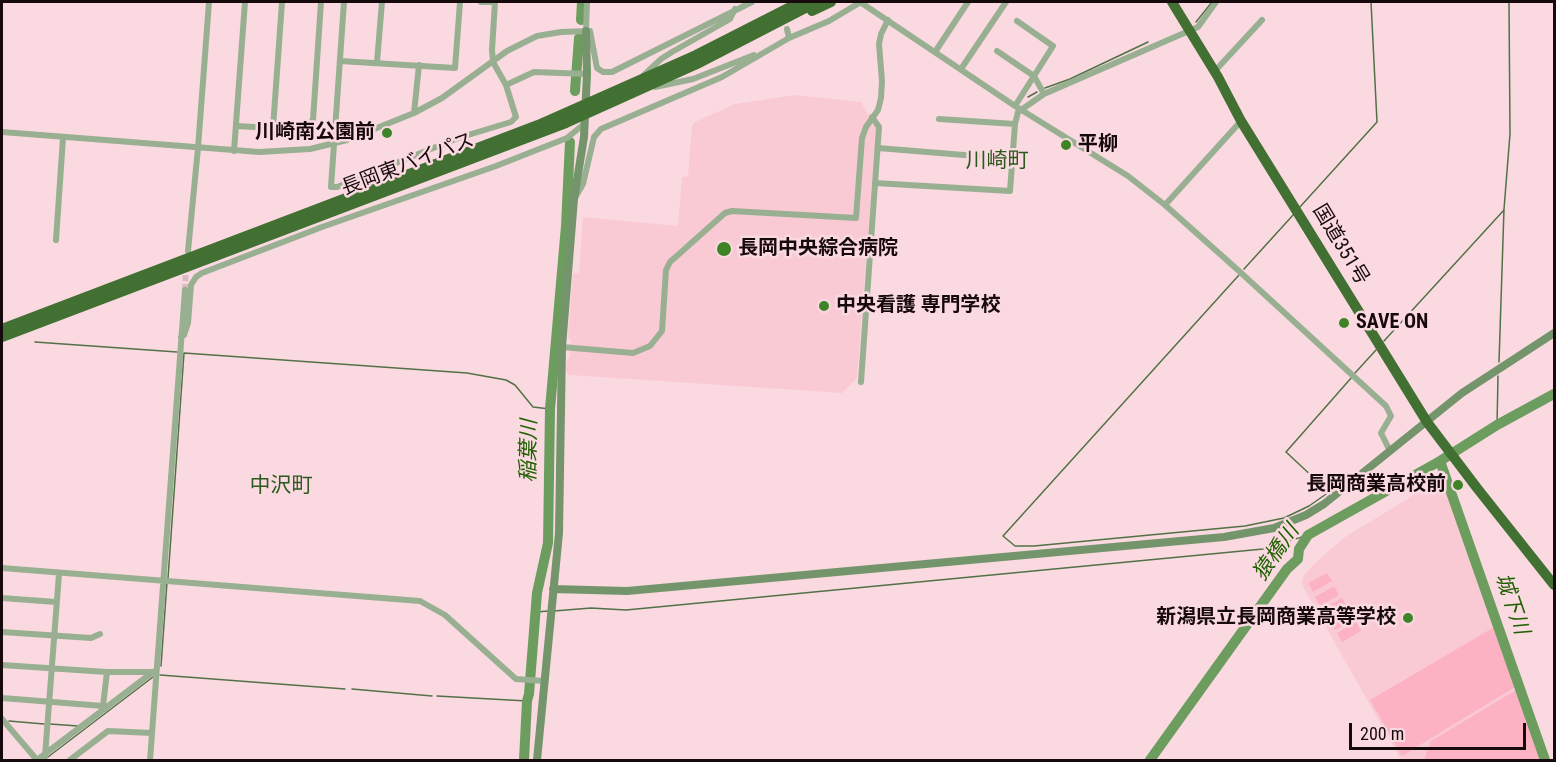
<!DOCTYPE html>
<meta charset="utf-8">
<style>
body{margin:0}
#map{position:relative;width:1556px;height:762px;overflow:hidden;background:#fadae0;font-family:"Roboto Condensed",sans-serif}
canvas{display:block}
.frame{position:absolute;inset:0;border:3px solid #170a0d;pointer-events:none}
.scale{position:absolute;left:1349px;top:723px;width:177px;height:27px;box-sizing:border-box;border:3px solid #170a0d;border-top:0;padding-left:8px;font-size:18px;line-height:21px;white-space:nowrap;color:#170a0d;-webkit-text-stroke:4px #fadae0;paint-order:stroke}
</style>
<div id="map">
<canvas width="1556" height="762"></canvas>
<div class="frame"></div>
<div class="scale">200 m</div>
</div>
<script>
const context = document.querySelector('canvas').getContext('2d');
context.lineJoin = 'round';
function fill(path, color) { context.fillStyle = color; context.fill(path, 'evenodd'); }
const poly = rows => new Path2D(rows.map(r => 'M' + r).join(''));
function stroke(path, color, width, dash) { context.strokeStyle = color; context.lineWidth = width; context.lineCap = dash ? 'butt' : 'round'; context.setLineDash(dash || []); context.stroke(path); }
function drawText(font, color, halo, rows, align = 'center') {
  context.font = font + ' "Roboto Condensed","Noto Sans JP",sans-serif'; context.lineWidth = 5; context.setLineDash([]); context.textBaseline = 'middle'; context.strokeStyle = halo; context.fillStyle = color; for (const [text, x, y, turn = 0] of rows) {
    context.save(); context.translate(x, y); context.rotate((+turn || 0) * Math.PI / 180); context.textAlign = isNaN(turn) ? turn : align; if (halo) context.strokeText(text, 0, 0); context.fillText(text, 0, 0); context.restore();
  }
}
fill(poly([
 [795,95,861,102,876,128,857,378,842,393,569,375,566,371,567,360,570,357,571,341,568,337,573,273,579,273,583,217,678,226,682,177,688,176,692,126,695,122,735,104],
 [1448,474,1464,528,1544,760,1401,760,1301,583,1304,575,1314,564,1345,537]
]), '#facad4');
fill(poly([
 [1327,573,1332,581,1313,592,1308,583],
 [1334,586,1339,595,1320,606,1315,597],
 [1342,598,1347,607,1328,618,1323,609],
 [1349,610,1354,619,1335,630,1330,621],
 [1356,622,1361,631,1342,642,1337,633],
 [1496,626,1515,687,1402,756,1370,700],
 [1516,690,1542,760,1425,760,1425,757,1431,741]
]), '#fcb2c3');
stroke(poly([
 [1196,22,1212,2],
 [1045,88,1070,79,1148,42],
 [1028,97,1037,92],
 [1299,208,1377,122,1371,2],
 [1244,269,1294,214],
 [1239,275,1003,536,1015,546,1034,546,1245,526,1284,518,1309,506,1329,492,1286,452,1352,377],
 [1384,341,1504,210],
 [35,342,177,352],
 [1499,362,1504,209,1510,134,1509,2],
 [1355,373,1376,350],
 [1497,425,1498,376],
 [168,578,184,353,467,373,506,380,515,385,533,407,550,409],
 [554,611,591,608,626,610,1263,549,1308,535],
 [535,612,549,611],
 [161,666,167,582],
 [160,675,345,689],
 [352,689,432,696],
 [437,696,527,701],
 [9,721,44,724],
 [50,724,78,726],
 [44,760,153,677]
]), '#527146', 1.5);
stroke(poly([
 [581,20,582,2],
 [575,91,579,38],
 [1440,461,1545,760],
 [524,760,527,701,529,694,537,593,548,543,550,409,566,226,570,142],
 [1150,760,1287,569,1298,559,1299,549,1308,535,1440,461,1497,425,1554,394]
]), '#6c9d5e', 10);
stroke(poly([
 [185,290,186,266]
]), '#d8bbc0', 6, [6, 3]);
stroke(poly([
 [344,2,331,187,337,187,458,138,511,122,516,117,506,85,493,62,492,50,495,2],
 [481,2,495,2],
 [860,2,1015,106,1128,176,1165,205,1239,271,1386,406,1391,416,1381,433,1390,451],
 [787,29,789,38],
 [586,31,587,2],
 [997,51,1034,76,1044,94],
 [935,52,968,2],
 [340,61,455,68,460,2],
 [377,62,382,2],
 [961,69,1006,2],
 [1214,72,1262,20],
 [644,75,661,59,672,52,730,19,735,9],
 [506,85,534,72,587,74],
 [655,87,693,79,754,55],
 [1015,106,1053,46,1017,21],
 [414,113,419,65],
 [939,119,1015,124],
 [236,126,273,128,308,125,313,120,321,2],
 [273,128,282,2],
 [2,132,259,152,310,149,347,140,414,113,442,98,507,51,537,36,561,32,590,31,597,68,603,72,612,72,752,2],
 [878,148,1013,159],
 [234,151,245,2],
 [875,183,1010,191,1015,124,1018,112,1044,94,1198,27,1216,2],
 [576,196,583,184,594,137,601,129,722,77,789,38,829,21,861,2],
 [1165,205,1241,121],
 [56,240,63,138],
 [188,251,198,148,209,2],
 [181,337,184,335,188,323,191,285,196,277,202,273,322,227,496,166,567,138,584,124],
 [562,347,633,353,650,346,662,331,666,270,670,262,725,213,732,211,856,218,862,138,866,127,878,110,881,98,882,81,879,44,881,34,888,20],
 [861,382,879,127,872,117],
 [2,568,420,601,445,615,516,679,544,681],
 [2,598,56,602],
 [2,632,91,638,100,634],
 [2,665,107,672,153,672],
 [2,698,103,706,105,709],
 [103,706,107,672],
 [2,719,37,760],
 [45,756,59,574],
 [37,760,153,672],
 [70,760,108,731,152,733],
 [150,760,185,290]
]), '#99af92', 6);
stroke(poly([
 [553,589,627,591,1224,537,1274,528,1306,515,1324,504,1462,393,1554,333],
 [537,760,559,533,562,347,574,199,584,137,587,74,586,31]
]), '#74946b', 8);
stroke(poly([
 [1172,2,1218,77,1241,121,1427,422,1477,488,1554,585],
 [812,11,831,2],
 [2,329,538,125,696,55,800,2],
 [2,337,566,123,697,64,817,2]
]), '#427033', 10);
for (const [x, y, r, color] of [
 [387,133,6,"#3f8327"],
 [1066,145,6,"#3f8327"],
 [724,249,8,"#3f8327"],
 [824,306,6,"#3f8327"],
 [1344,323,6,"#3f8327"],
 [1458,485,6,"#3f8327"],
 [1408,618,6,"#3f8327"]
]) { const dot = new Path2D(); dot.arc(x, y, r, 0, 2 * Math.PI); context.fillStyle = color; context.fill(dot); stroke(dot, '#fadae0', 2); }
drawText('bold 20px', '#170a0d', '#fadae0', [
 ["川崎南公園前",375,133,"right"],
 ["平柳",1078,145],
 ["長岡中央綜合病院",738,249],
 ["中央看護 専門学校",836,306],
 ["SAVE ON",1356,323],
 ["長岡商業高校前",1446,485,"right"],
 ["新潟県立長岡商業高等学校",1396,618,"right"]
], 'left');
drawText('20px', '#170a0d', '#fadae0', [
 ["長岡東バイパス",408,165,-21],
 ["国道351号",1340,245,59]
]);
drawText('21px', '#2d581e', '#fadae0', [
 ["川崎町",997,162],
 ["中沢町",281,487]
]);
drawText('italic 21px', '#216002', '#fadae0', [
 ["稲葉川",530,451,-89],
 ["猿橋川",1277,553,-55],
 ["城下川",1511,604,71]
]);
</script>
